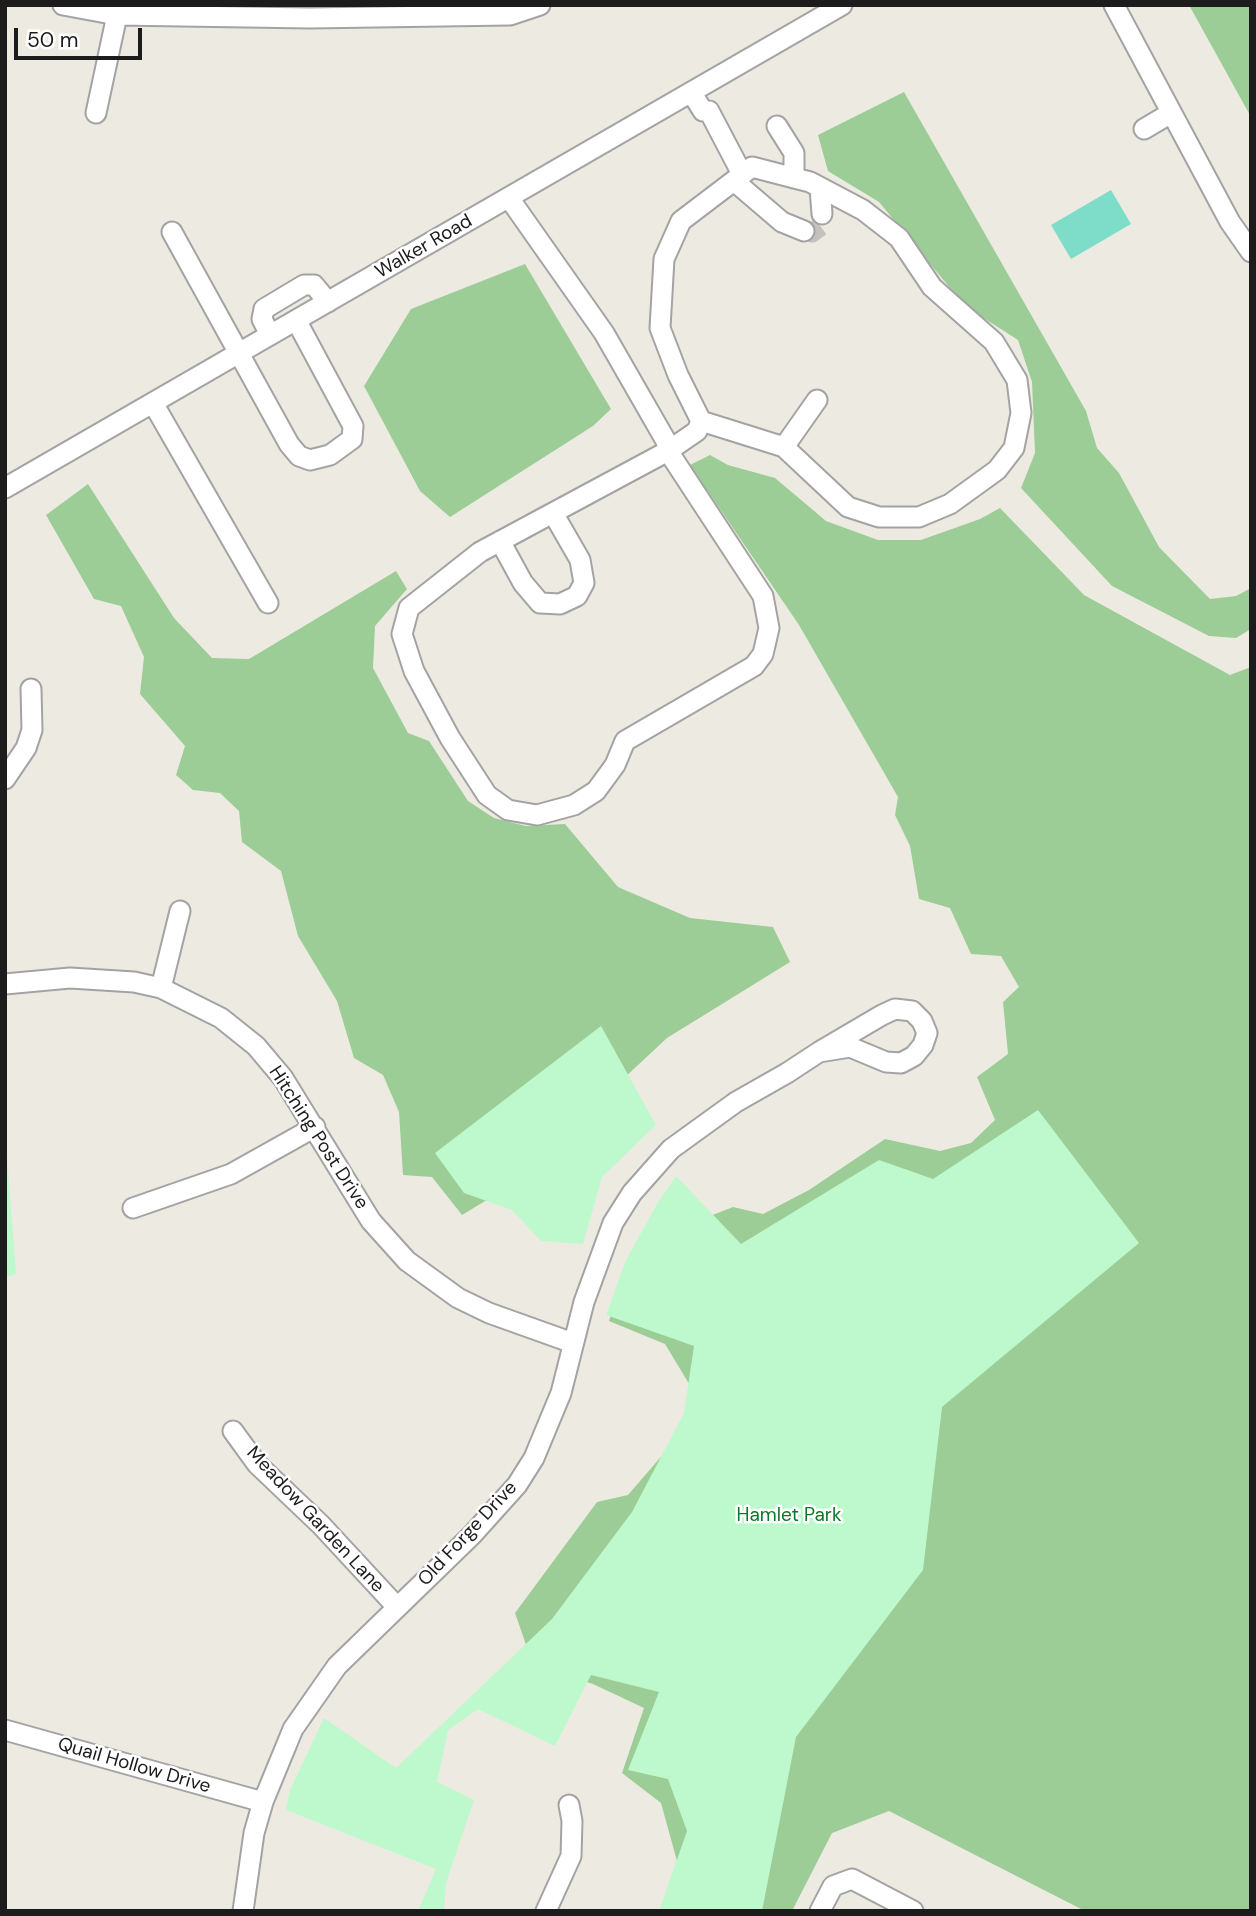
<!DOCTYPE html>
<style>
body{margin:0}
#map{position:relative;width:1256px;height:1916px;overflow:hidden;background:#edebe1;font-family:"DM Sans",sans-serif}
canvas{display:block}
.frame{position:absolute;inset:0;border:7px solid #1c1c1c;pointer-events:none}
.scale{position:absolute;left:14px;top:28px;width:128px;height:32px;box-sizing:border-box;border:4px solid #1c1c1c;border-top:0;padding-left:9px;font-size:21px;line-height:24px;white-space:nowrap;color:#1c1c1c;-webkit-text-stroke:5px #fff;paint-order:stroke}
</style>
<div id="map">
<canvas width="1256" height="1916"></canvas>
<div class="frame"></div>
<div class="scale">50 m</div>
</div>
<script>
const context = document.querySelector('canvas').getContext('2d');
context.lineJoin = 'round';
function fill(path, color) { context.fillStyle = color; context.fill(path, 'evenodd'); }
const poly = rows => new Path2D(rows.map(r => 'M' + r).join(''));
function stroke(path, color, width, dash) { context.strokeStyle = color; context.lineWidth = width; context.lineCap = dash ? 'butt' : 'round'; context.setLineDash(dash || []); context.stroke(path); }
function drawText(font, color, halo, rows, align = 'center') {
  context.font = font + ' "DM Sans",sans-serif'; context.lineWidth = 5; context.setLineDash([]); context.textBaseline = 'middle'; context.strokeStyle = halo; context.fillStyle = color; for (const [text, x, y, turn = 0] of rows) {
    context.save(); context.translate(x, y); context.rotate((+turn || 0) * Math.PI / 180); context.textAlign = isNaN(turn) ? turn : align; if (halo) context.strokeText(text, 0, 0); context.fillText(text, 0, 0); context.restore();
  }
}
fill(poly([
 [1189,5,1251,5,1251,117],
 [904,92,1086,411,1097,448,1119,473,1159,547,1210,599,1236,596,1251,588,1251,629,1236,638,1209,636,1112,586,1021,488,1035,453,1032,382,1018,340,965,306,879,202,828,171,818,135],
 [525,264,611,409,593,426,450,517,420,491,364,386,411,309],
 [710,455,728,465,775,478,826,521,878,540,921,540,980,519,1000,508,1084,595,1230,675,1251,667,1251,1911,1085,1911,889,1811,832,1833,792,1911,716,1911,677,1861,661,1803,622,1773,644,1708,593,1684,533,1665,515,1613,597,1502,628,1495,691,1422,691,1387,665,1344,609,1321,625,1274,705,1218,733,1207,763,1214,809,1190,885,1139,940,1151,971,1143,995,1120,977,1077,1008,1054,1003,1002,1019,987,1001,956,971,954,950,908,919,899,910,846,895,815,898,797,799,625,690,465],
 [88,484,174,618,212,658,249,659,396,571,407,589,375,626,373,668,408,733,429,741,468,801,494,818,526,826,565,824,618,887,690,918,773,927,790,962,667,1038,505,1189,462,1215,432,1177,403,1175,399,1112,383,1075,354,1058,337,1001,298,936,281,871,242,842,239,811,220,793,193,790,176,775,185,746,140,694,144,657,121,606,94,599,46,515]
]), '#9ccd96');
fill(poly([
 [601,1026,656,1125,602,1177,583,1244,541,1241,512,1210,464,1193,435,1153],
 [1038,1110,1139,1243,942,1407,923,1570,796,1737,762,1911,659,1911,687,1831,668,1779,628,1770,659,1692,591,1675,555,1746,478,1709,448,1730,437,1782,474,1800,446,1883,444,1911,418,1911,436,1869,286,1810,290,1790,324,1718,396,1768,552,1619,632,1512,684,1413,694,1346,606,1315,626,1260,657,1204,676,1176,741,1244,879,1160,933,1179],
 [5,1129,16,1274,5,1277]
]), '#bdf9cc');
fill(poly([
 [1111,190,1131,224,1071,259,1051,225]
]), '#7eddc9');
stroke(poly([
 [804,231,812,233,823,225,822,214]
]), '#c3c2ba', 19, [19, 10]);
const minor = poly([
 [63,5,117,15,310,18,510,15,540,5],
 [1114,5,1230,222,1251,252],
 [691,92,703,111,709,111,742,174],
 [96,113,117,15],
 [777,126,794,153,794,178],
 [1144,129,1171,113],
 [734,181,782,222,804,231],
 [820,188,822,214],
 [509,198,604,333,666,441,668,451,480,552,409,608,402,634,414,671,450,738,487,795,508,810,537,815,574,805,596,791,615,765,625,741,754,666,763,654,769,628,763,596,668,451,697,431,701,421,678,375,660,328,664,259,681,221,752,167,810,182,863,210,899,238,932,287,994,342,1017,380,1021,413,1014,448,997,470,950,504,919,517,879,517,848,507,784,447,701,421],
 [172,232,289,444,299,456,310,460,330,455,352,439,353,426,296,320],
 [270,335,262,319,264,309,304,285,314,285,328,302],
 [153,403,268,603],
 [784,447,817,400],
 [5,488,842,5],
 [500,541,523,583,540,603,560,604,577,596,584,583,580,560,553,513],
 [5,779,26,748,32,730,31,689],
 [5,984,70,978,134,982,161,988,221,1018,256,1046,283,1078,371,1221,407,1261,458,1298,489,1313,573,1343],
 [161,988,180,911],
 [133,1208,231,1174,315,1127],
 [233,1431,257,1464,321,1525,397,1607],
 [5,1730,263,1802],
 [243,1911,254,1833,263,1802,293,1729,337,1666,472,1535,517,1485,534,1458,561,1393,584,1302,613,1223,632,1193,671,1149,736,1102,787,1073,819,1052,882,1015,895,1009,912,1011,922,1021,927,1033,923,1045,914,1056,901,1063,886,1062,850,1047,819,1052],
 [546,1911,571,1856,572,1821,569,1805],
 [820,1911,833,1886,852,1879,913,1911]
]);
stroke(minor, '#a3a3a3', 23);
stroke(minor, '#fff', 19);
drawText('19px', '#1c1c1c', '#fff', [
 ["Walker Road",424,247,-30],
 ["Hitching Post Drive",318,1138,57],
 ["Meadow Garden Lane",315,1520,47],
 ["Old Forge Drive",468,1534,-47],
 ["Quail Hollow Drive",134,1766,16]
]);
drawText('19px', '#0b7827', '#fff', [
 ["Hamlet Park",789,1516]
]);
</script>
